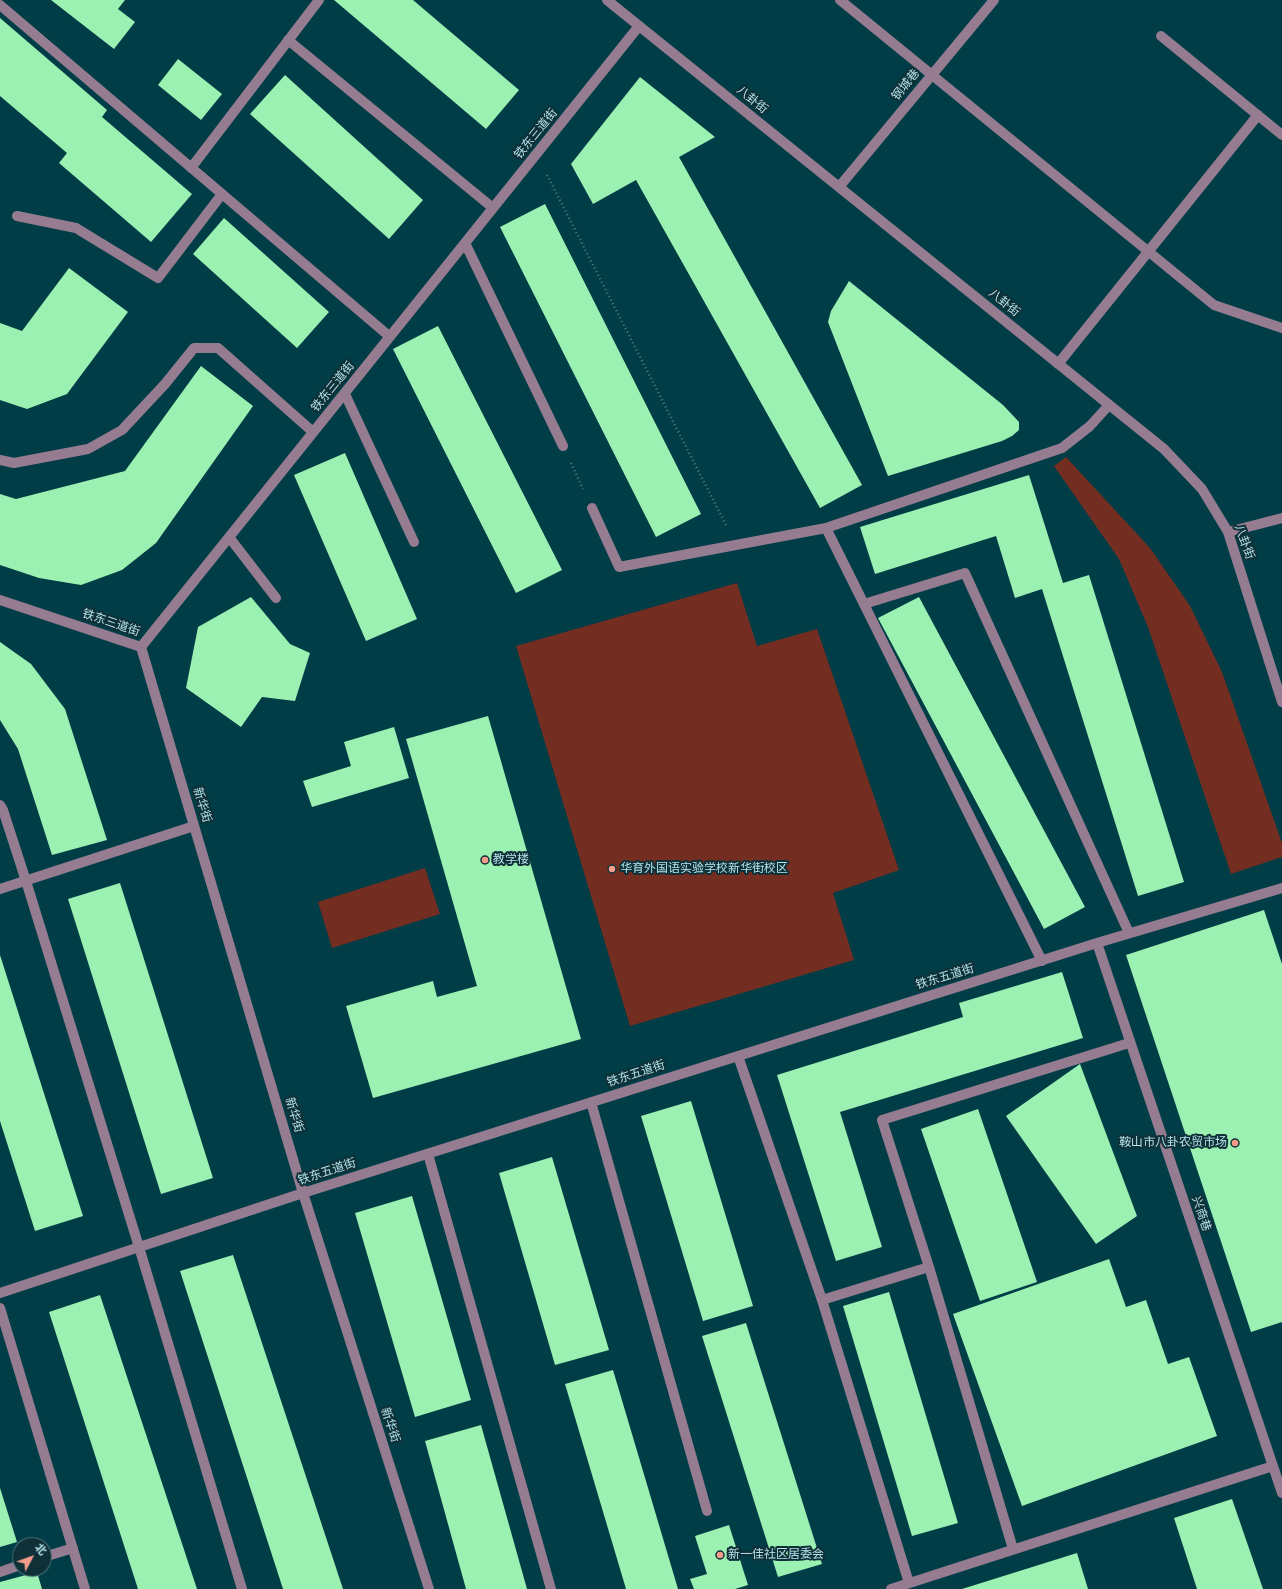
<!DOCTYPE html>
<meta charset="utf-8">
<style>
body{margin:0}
#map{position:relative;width:1282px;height:1589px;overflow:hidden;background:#003d47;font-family:"Fira Sans","Noto Sans SC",sans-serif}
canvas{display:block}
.north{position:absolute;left:12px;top:1537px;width:40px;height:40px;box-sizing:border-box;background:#103037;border:1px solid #52777f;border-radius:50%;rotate:49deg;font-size:11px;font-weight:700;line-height:16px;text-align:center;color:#b4e2eb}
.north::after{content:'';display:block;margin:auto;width:14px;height:18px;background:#f49d8c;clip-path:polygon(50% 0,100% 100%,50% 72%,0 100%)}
</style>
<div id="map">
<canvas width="1282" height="1589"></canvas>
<div class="north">北</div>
</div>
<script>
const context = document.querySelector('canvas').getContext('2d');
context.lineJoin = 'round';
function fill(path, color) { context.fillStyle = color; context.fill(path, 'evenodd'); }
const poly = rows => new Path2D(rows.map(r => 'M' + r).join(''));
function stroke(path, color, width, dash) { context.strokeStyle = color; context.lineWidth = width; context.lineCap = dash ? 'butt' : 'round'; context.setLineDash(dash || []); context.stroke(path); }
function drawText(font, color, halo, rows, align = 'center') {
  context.font = font + ' "Fira Sans","Noto Sans SC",sans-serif'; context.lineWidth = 4; context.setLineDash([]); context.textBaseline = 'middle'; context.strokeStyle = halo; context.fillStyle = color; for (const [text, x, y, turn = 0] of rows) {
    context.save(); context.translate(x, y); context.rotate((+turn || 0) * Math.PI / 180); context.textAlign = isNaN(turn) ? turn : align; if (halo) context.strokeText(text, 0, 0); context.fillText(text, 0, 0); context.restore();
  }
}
fill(poly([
 [1066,457,1150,548,1190,606,1222,672,1282,843,1282,857,1231,874,1148,627,1119,559,1054,466],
 [737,583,757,646,817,629,899,870,833,893,854,960,630,1026,516,646],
 [425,868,440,914,332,948,318,902]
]), '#742e21');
fill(poly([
 [51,0,125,0,118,9,135,22,114,49],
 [334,0,413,0,519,90,486,129],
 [0,18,107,110,102,117,192,194,151,242,59,163,67,153,0,96],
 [178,59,222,94,201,120,158,85],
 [285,75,423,200,389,239,250,114],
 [640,77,715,137,679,157,862,485,820,508,636,180,593,204,571,164],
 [545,204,701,514,656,537,500,227],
 [224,218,329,312,297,348,193,254],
 [69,268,128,312,67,394,27,409,0,400,0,323,22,331],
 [849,281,1003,405,1019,422,1019,430,1012,436,1002,441,888,476,828,322,831,311],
 [438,326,562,570,516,593,393,349],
 [201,366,253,406,156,543,122,570,81,585,39,578,0,565,0,494,16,499,125,471],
 [345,453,417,619,366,641,294,475],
 [1029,475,1063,583,1089,575,1184,882,1138,896,1042,589,1015,598,996,536,875,574,860,527],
 [251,597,290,644,310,653,295,701,262,697,241,727,186,688,198,627],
 [919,597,1085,907,1044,929,878,618],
 [0,642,31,664,65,709,107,840,52,855,18,749,0,720],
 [488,716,581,1039,373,1098,346,1006,433,981,437,997,477,986,406,739],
 [394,727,409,778,312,807,303,781,351,766,344,742],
 [120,883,213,1178,161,1194,68,899],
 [1264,910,1282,964,1282,1322,1251,1332,1126,955],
 [0,955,83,1216,35,1231,0,1121],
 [1062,972,1083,1038,840,1112,882,1247,836,1261,777,1075,963,1017,959,1003],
 [1080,1064,1137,1216,1096,1244,1006,1116],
 [691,1101,753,1306,703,1321,641,1116],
 [978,1109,1037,1282,980,1301,921,1129],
 [552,1157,609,1350,555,1365,499,1173],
 [412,1196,471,1400,415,1417,355,1213],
 [233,1255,343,1589,283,1589,180,1271],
 [1109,1259,1126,1307,1146,1300,1168,1364,1189,1357,1217,1436,1022,1506,953,1314],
 [889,1292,958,1523,912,1536,843,1306],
 [100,1295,197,1589,138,1589,49,1312],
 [746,1323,822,1564,778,1577,702,1336],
 [613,1370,678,1589,626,1589,565,1384],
 [481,1425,527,1589,466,1589,425,1441],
 [0,1488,17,1542,0,1547],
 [1232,1499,1263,1589,1197,1589,1174,1518],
 [729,1525,748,1585,735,1589,694,1589,690,1579,707,1574,695,1536],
 [1077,1553,1088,1589,962,1589],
 [37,1572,42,1589,0,1589,0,1582]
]), '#9af1b1');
stroke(poly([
 [547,175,727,527],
 [571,463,583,489]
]), '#487f89', 2.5, [1, 3]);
stroke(poly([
 [607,0,1164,449,1202,489,1228,532,1282,702],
 [840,0,1214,305,1282,328],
 [0,5,389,336],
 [1161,36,1282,135],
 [288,40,493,208],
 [191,168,319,0],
 [839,187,994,0],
 [17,216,76,228,158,278,222,194],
 [465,243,563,446],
 [1058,364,1258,115],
 [345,394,414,542],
 [0,460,14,463,88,449,122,430,165,384,194,348,218,348,313,432],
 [592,508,619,567,826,528,1062,448,1090,426,1109,405],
 [826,528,1042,961],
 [1228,532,1282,518],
 [229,537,276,598],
 [0,600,141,647],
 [864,604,965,573,1129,933],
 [141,647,303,1193,429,1589],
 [141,647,639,26],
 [0,805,3,810,26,881,139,1247,242,1589],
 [0,889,194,826],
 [1097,943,1282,1493],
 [738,1056,822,1300,909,1583],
 [591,1102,707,1511],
 [428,1154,551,1589],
 [929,1267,882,1120,1129,1043],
 [0,1293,303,1193,1097,943,1282,888],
 [822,1300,929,1267,1013,1549],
 [0,1308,85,1589],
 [44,1557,73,1548],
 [0,1572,20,1565],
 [891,1589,1273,1466]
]), '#967c91', 10);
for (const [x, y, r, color] of [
 [485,860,4,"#f49d8c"],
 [612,869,4,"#f49d8c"],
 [1235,1143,4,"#f49d8c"],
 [720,1555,4,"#f49d8c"]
]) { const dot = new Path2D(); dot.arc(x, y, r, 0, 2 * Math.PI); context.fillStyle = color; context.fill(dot); stroke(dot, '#103037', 1.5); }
drawText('12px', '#b4e2eb', '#103037', [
 ["钢城巷",906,85,-51],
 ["八卦街",752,100,39],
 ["铁东三道街",536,134,-51],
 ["八卦街",1004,303,39],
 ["铁东三道街",333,387,-51],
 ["八卦街",1244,542,70],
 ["铁东三道街",111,623,19],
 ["新华街",202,805,73],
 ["铁东五道街",945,977,-17],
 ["铁东五道街",636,1074,-18],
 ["新华街",294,1115,73],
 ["铁东五道街",327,1172,-18],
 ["兴商巷",1201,1214,71],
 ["新华街",390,1425,72]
]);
drawText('12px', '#b4e2eb', '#103037', [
 ["教学楼",493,860],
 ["华育外国语实验学校新华街校区",620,869],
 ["鞍山市八卦农贸市场",1227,1143,"right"],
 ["新一佳社区居委会",728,1555]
], 'left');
</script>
